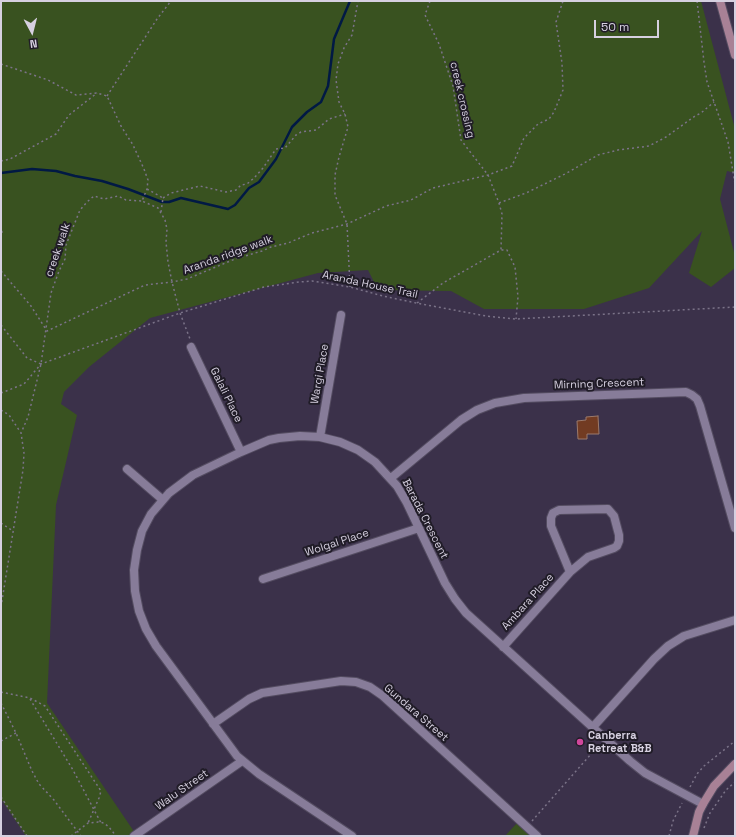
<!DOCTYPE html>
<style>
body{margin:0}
#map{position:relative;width:736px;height:837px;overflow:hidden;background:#3b314a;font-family:"Space Grotesk",sans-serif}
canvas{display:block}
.frame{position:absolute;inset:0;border:2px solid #d6d0e0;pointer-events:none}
.north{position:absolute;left:12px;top:12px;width:40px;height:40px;-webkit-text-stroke:3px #201c27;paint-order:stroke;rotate:173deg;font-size:11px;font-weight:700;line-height:16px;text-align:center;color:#d6d0e0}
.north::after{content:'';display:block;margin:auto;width:14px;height:18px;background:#d6d0e0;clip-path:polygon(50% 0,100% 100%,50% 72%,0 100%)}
.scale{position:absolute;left:594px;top:20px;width:65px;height:18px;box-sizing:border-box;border:2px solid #d6d0e0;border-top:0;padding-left:5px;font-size:12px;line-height:14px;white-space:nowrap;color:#d6d0e0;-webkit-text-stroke:3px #201c27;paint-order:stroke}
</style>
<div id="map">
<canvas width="736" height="837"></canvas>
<div class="frame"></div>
<div class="north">N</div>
<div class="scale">50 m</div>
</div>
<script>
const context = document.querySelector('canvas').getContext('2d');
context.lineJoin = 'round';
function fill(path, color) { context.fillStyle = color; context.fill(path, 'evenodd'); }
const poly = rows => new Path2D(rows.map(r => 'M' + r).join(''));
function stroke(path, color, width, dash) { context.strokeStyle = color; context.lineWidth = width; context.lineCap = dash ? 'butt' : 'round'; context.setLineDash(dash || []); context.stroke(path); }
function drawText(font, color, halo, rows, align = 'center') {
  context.font = font + ' "Space Grotesk",sans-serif'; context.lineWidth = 4; context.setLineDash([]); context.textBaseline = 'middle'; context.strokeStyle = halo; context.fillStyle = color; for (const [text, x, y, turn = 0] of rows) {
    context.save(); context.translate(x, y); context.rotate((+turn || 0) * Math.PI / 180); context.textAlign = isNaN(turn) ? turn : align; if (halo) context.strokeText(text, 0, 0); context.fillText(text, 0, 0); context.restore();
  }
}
fill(poly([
 [1,1,701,1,735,129,735,173,727,171,720,199,735,256,735,268,711,287,689,273,702,231,649,288,584,309,484,309,451,291,378,290,368,270,318,273,150,318,89,367,64,392,61,404,77,415,56,505,47,703,137,836,26,836,1,799],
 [517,823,530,836,505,836]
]), '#395220');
stroke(poly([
 [1,173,32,169,56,171,75,176,102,181,128,189,162,202,169,202,181,198,228,209,235,205,249,188,259,182,276,159,292,127,307,112,321,102,328,86,334,39,350,1]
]), '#011944', 2.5);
const building = poly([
 [598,416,599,434,587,434,587,439,578,439,577,421,586,420,586,417,598,416]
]);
fill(building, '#723b22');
stroke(building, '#9b7a6c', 1);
const street = poly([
 [191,347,241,452],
 [320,437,341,315],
 [127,469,163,500],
 [391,478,461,420,477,410,495,403,524,398,686,392,692,395,697,399,700,406,735,528],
 [263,579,419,528],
 [503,647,570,572,551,526,551,518,553,513,559,510,608,509,614,516,619,535,619,541,617,546,614,548,588,557,570,572],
 [213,724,249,699,262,693,341,681,356,682,370,687,383,696,537,836],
 [593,727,654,659,668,646,684,636,735,620],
 [134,836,242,761],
 [352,836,259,774,237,756,156,646,146,629,139,611,135,591,134,570,137,550,142,531,151,514,169,493,193,475,241,452,269,440,279,438,300,436,320,437,340,442,358,450,375,462,397,486,407,503,445,583,455,599,466,613,630,761,645,773,703,804]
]);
const secondary = poly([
 [720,1,735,55],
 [693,836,699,812,703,804,714,786,735,764]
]);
stroke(street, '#544c61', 10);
stroke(secondary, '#544c61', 10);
stroke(poly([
 [430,1,425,15,439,44,453,86,461,140,488,175,499,203,502,214,501,250],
 [697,1,704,62,707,82,728,142,735,184],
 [1,64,48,80,76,95,97,93,107,96,121,126,133,145,144,169,148,180,147,189,142,201,158,208,165,220,167,229,166,242,168,262,172,282,180,313,190,339],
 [107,96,157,19,171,1],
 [1,161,10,159,56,134,69,115,97,93],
 [147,189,163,198],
 [163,198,171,193,200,186,226,192,236,190,241,185,247,184,254,178,263,168,276,149,285,148,296,135,301,132,316,130,329,119,345,114],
 [499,203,526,193,567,173,598,155,618,150,649,146,666,137,695,116,701,113,714,102],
 [161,212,163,198],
 [1,226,2,232,1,238],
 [1,271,31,306,47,331,145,285,172,282,187,279,235,259,262,251,271,247,288,243,312,233,347,224,386,206,411,200,433,188,488,175,512,166,524,138,538,124,549,119,554,112,563,90,562,63,556,22,563,1],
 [350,287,347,224,335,195,335,175,339,157,348,127,345,114,339,102,336,80,338,64,344,48,352,35,358,1],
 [417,303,443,283,501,250,507,250,515,267,518,297,516,319],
 [1,325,27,358,41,364],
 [1,393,24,384,41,364,180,313,264,287,299,282,312,281,350,287,383,296,416,303,486,316,516,319,735,307],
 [1,410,9,415,21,433],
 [1,523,13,531],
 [1,607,23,470,24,453,21,433,28,417,41,364,51,293,59,271,65,259,66,245,80,210,87,202,94,196,104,199,118,196,126,200,142,201],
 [1,692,30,698,45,706,101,791,99,798,88,823],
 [30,699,73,770,101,823],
 [1,703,16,733,32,771,39,784,54,800,81,836],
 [1,741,16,733],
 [690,787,697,774,704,766,735,741],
 [1,797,27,836],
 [532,821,599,745],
 [704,828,710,813,726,790,735,782],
 [71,836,88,823,98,822,104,823,109,827,116,836],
 [669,836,673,821,682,803]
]), '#7b7388', 1.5, [2, 3]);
stroke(street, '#877c99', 8);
stroke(secondary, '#a88196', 8);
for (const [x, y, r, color] of [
 [580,742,4,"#d1479c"]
]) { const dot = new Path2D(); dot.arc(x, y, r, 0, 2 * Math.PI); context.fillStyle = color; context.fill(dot); stroke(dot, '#201c27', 1.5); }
drawText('11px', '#d6d0e0', '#201c27', [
 ["creek crossing",462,100,77],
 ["creek walk",58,250,-71],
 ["Aranda ridge walk",228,255,-20],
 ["Aranda House Trail",370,285,12],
 ["Wargi Place",320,374,-80],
 ["Mirning Crescent",599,384,-2],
 ["Galali Place",226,395,64],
 ["Barada Crescent",425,519,63],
 ["Wolgal Place",337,543,-18],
 ["Ambara Place",528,602,-48],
 ["Gundara Street",416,713,41],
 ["Walu Street",182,790,-35]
]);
drawText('bold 11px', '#d6d0e0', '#201c27', [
 ["Canberra",588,736],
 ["Retreat B&B",588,749]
], 'left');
</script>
